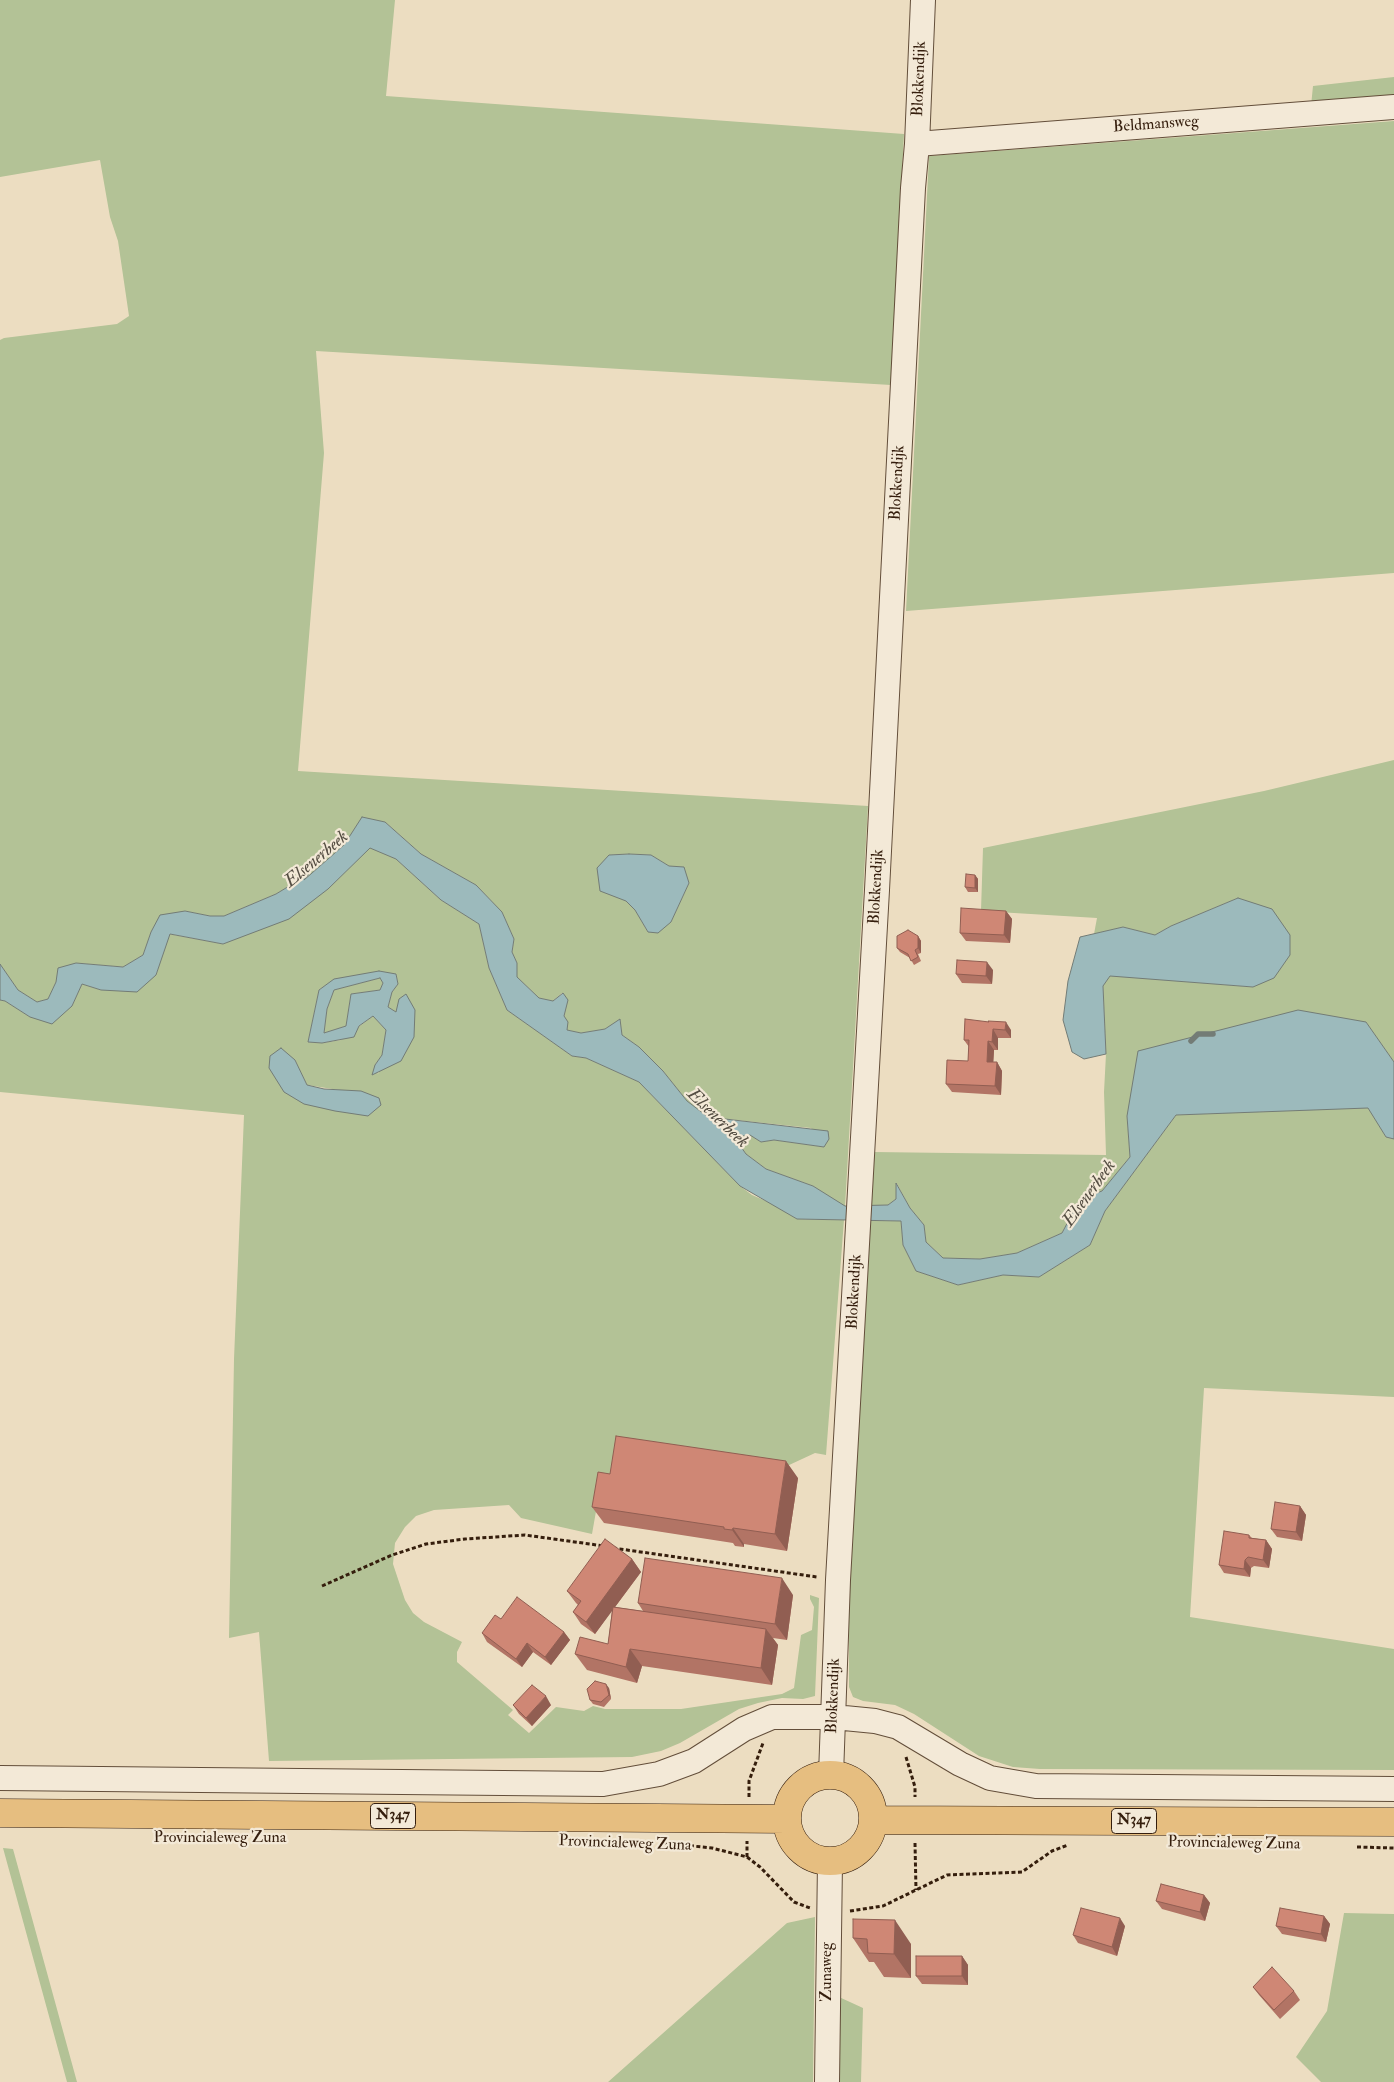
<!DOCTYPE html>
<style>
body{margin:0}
canvas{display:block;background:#ecddc1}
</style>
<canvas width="1394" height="2082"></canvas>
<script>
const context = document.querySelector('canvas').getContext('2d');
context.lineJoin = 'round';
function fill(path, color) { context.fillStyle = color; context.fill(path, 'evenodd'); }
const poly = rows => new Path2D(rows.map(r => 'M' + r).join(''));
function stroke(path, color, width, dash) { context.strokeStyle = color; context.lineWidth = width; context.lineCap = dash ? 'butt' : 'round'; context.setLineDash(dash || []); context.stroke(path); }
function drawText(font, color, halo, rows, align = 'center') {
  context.font = font + ' "IM FELL Double Pica",serif'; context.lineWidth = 4.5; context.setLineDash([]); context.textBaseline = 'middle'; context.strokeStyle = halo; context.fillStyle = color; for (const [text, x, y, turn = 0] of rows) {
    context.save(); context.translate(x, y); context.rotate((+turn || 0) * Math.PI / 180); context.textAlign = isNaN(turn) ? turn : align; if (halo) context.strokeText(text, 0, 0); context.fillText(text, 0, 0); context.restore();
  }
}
fill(poly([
 [0,0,395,0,386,96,904,134,891,385,316,351,324,453,298,771,868,806,845,1207,813,1186,766,1169,746,1154,734,1136,750,1135,761,1142,774,1140,824,1147,811,1128,708,1117,687,1101,663,1071,639,1047,622,1035,620,1020,605,1029,581,1033,567,1030,564,1016,567,1000,562,993,553,1001,539,998,517,977,517,963,512,952,514,939,502,912,476,885,421,854,385,822,362,818,344,845,292,890,306,876,276,894,224,916,210,916,185,911,151,932,143,955,123,967,76,963,56,982,48,999,37,1002,18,990,0,964,0,340,4,338,117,324,129,316,118,241,110,217,100,160,0,177],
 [629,854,651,855,669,866,689,883,671,922,648,932,635,910,626,901,609,855],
 [1394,77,1394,97,1311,106,1313,86],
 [1394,121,1394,573,906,611,929,156],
 [1394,760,1394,1062,1366,1022,1127,1116,1130,1157,1102,1191,1080,1199,1062,1233,1017,1253,980,1259,943,1258,926,1242,924,1225,910,1208,897,1184,896,1199,888,1205,870,1207,874,1152,1106,1155,1104,1092,1106,1054,1103,985,1110,975,1253,987,1238,898,1171,926,1155,935,1123,927,1094,934,1097,918,981,911,983,848,1264,791],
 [370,847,396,859,441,900,479,924,489,968,507,1010,572,1056,586,1058,639,1082,740,1186,752,1195,775,1205,797,1219,844,1220,826,1455,815,1453,787,1466,619,1485,601,1483,592,1534,521,1518,509,1505,434,1510,416,1516,405,1527,395,1543,393,1564,405,1600,413,1613,424,1622,462,1642,457,1652,457,1662,513,1710,508,1715,529,1733,556,1707,584,1711,593,1706,605,1709,681,1709,782,1694,794,1688,801,1635,812,1630,814,1607,810,1599,810,1595,819,1598,815,1696,803,1699,782,1698,758,1703,739,1709,680,1743,661,1751,632,1757,269,1761,259,1632,229,1638,234,1359,244,1115,0,1092,0,1000,5,1001,30,1017,72,1006,82,984,101,990,156,975,169,934,223,944,328,889],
 [396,974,398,984,392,992,388,1007,396,1012,378,1074,375,1065,382,1055,386,1030,373,1016,341,1040,322,1043,308,1042,319,990,335,979],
 [295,1060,307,1085,339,1090,284,1092],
 [380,978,383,983,380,990,351,994,346,1026,324,1033,327,1009,334,990],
 [1368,1107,1386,1137,1394,1139,1394,1397,1204,1388,1190,1617,1394,1649,1394,1770,1040,1769,1013,1767,979,1756,914,1714,895,1705,863,1701,853,1697,849,1687,849,1565,870,1221,901,1221,903,1245,916,1271,958,1285,1003,1275,1039,1277,1090,1245,1105,1211,1176,1115],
 [3,1848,13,1849,77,2082,67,2082],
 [1344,1913,1394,1914,1394,2082,1321,2082,1296,2057,1327,2011],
 [815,1917,813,2082,608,2082,787,1923],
 [839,1997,863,2008,861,2082,837,2082]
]), '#b3c296');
const water = poly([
 [362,817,385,822,421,854,476,885,502,912,514,939,512,952,517,963,517,977,539,998,553,1001,563,993,568,1000,564,1016,568,1022,567,1030,581,1033,605,1029,620,1019,622,1035,639,1047,663,1071,687,1101,708,1117,828,1131,829,1139,824,1147,774,1140,761,1142,750,1135,734,1137,746,1154,766,1169,813,1186,845,1206,888,1205,896,1199,896,1183,910,1208,924,1225,926,1242,943,1258,980,1259,1017,1253,1062,1233,1080,1199,1102,1191,1130,1157,1127,1116,1138,1051,1298,1010,1366,1022,1394,1062,1394,1139,1386,1137,1368,1108,1176,1115,1105,1211,1090,1245,1039,1277,1003,1275,958,1285,916,1271,903,1245,901,1221,797,1219,740,1186,639,1082,586,1058,572,1056,507,1010,489,968,479,924,441,900,396,859,370,848,328,889,289,919,223,944,170,934,156,975,137,992,101,990,82,984,72,1006,52,1024,30,1017,5,1001,0,1000,0,964,18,990,37,1002,48,999,56,982,58,968,76,963,123,967,143,955,151,932,160,915,185,911,210,916,224,916,276,894,309,874,304,880,344,845,362,817],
 [629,854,651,855,669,866,684,867,689,883,671,922,658,933,648,932,635,910,626,901,600,891,597,868,609,855,629,854],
 [1238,898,1272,909,1290,935,1290,955,1274,978,1253,987,1110,976,1103,986,1106,1054,1084,1059,1072,1052,1063,1020,1068,981,1080,937,1123,927,1155,935,1171,926,1238,898],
 [379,971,396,974,398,984,392,992,388,1007,396,1012,399,999,406,994,415,1010,414,1037,401,1061,372,1075,375,1065,382,1055,386,1030,373,1016,359,1026,354,1037,322,1043,308,1042,319,990,334,979,379,971],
 [380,978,383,983,380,990,351,994,346,1026,324,1033,327,1009,334,990,380,978],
 [281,1048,295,1060,307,1085,324,1089,361,1091,379,1098,381,1105,368,1116,335,1111,304,1104,284,1092,269,1068,270,1056,281,1048]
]);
fill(water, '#9cbabc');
stroke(water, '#737c76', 1);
stroke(poly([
 [1191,1041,1198,1034,1213,1034]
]), '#737c76', 5.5);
const minor = poly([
 [917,144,1394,107],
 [831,1775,838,1580,877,890,913,188,917,144,923,0],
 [0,1778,603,1784,659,1774,694,1761,744,1729,772,1717,834,1717,875,1721,898,1727,960,1764,990,1778,1036,1786,1394,1789],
 [827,2082,830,1862]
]);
const major = poly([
 '787 1818a43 43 0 1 1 86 0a43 43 0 1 1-86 0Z',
 [0,1813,787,1819],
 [874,1820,1394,1822]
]);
stroke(minor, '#634e3a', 26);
stroke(major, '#351e0d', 29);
stroke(poly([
 [613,1548,817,1577],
 [322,1586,392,1555,426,1544,465,1539,525,1535,604,1546],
 [906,1757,915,1787,915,1797],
 [749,1797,749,1781,763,1743],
 [664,1843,712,1848,747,1857,760,1867,794,1902,810,1908],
 [915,1843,916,1890],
 [1357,1847,1394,1848],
 [747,1857,747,1841],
 [850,1911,883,1906,947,1875,1022,1872,1052,1851,1068,1845]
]), '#351e0d', 3, [4, 2.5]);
stroke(minor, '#f3e9d7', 24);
stroke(major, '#e6be80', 28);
fill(poly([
 [975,875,978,879,978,892,968,892,965,887],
 [1006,911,1012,919,1010,943,966,941,960,933],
 [918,936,921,941,921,953,918,954,921,961,914,965,910,958,900,952,897,948],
 [993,970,992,984,962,983,956,974],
 [965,1019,1011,1030,1011,1038,998,1038,998,1050,994,1050,993,1062,997,1062,1002,1071,1001,1095,952,1092,946,1084,968,1061,969,1047,964,1040],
 [610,1474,798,1478,787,1551,744,1544,744,1547,735,1546,733,1543,604,1523,592,1507],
 [1300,1506,1306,1515,1302,1541,1277,1537,1271,1529],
 [1249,1535,1252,1538,1266,1540,1272,1549,1269,1568,1254,1566,1251,1568,1250,1577,1224,1573,1219,1565],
 [632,1559,641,1572,615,1607,643,1611,638,1603,793,1595,787,1640,773,1638,778,1645,772,1685,642,1666,637,1683,587,1670,575,1654,608,1644,612,1610,595,1634,581,1624,573,1612,578,1605,576,1603,567,1591],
 [501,1619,564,1632,570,1640,551,1665,533,1652,522,1667,487,1642,482,1633],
 [609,1688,611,1699,604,1707,593,1704,590,1700],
 [513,1705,551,1705,532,1726,519,1714],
 [1204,1895,1210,1903,1205,1921,1162,1909,1156,1901],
 [1324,1916,1330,1924,1326,1942,1282,1934,1276,1926],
 [853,1919,911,1944,911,1978,884,1977,874,1962,869,1962,853,1938],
 [1125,1926,1117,1956,1078,1943,1073,1935],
 [962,1956,968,1965,968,1985,922,1984,916,1976],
 [1253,1987,1294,1991,1300,2000,1280,2019,1259,1995]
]), '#b27465');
fill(poly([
 [975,875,978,879,978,892,975,888],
 [1006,911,1012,919,1010,943,1004,935],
 [918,936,921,941,921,953,918,948],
 [987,962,993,970,992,984,986,976],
 [1006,1022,1011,1030,1011,1038,1005,1030],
 [993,1029,998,1038,998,1050,992,1042],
 [988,1041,994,1050,993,1070,987,1062],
 [997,1062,1002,1071,1001,1095,995,1086],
 [786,1461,798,1478,787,1551,775,1534],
 [1300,1506,1306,1515,1302,1541,1296,1532],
 [733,1528,744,1544,744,1547,732,1530],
 [1266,1540,1272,1549,1269,1568,1263,1560],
 [632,1559,641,1572,595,1634,586,1622],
 [1245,1560,1251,1568,1250,1577,1244,1569],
 [782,1578,793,1595,787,1640,775,1624],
 [766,1629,778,1645,772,1685,761,1668],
 [564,1632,570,1640,551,1665,545,1657],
 [527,1643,533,1652,522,1667,516,1659],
 [630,1649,642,1666,637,1683,626,1667],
 [606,1684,609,1688,611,1699,609,1695],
 [546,1696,551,1705,532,1726,526,1718],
 [1204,1895,1210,1903,1205,1921,1200,1912],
 [1324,1916,1330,1924,1326,1942,1321,1934],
 [1120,1918,1125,1926,1117,1956,1112,1947],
 [895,1920,911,1944,911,1978,894,1954],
 [962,1956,968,1965,968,1985,962,1976]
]), '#915e52');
const building = poly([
 [966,874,975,875,975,888,965,887,966,874],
 [961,908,1006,911,1004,935,960,933,961,908],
 [908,930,918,936,918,948,915,950,918,957,911,961,908,954,897,948,897,936,908,930],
 [957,960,987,962,986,976,956,974,957,960],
 [965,1019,989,1022,988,1021,1006,1022,1005,1030,993,1029,992,1042,988,1041,987,1062,997,1062,995,1086,946,1084,947,1060,968,1061,969,1040,964,1040,965,1019],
 [616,1436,786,1461,775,1534,733,1528,732,1530,724,1529,724,1527,592,1507,598,1472,610,1474,616,1436],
 [1275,1502,1300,1506,1296,1532,1271,1529,1275,1502],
 [1224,1531,1249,1535,1249,1538,1266,1540,1263,1560,1248,1557,1245,1560,1244,1569,1219,1565,1224,1531],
 [605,1539,632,1559,586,1622,573,1612,581,1601,567,1591,605,1539],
 [645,1558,782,1578,775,1624,638,1603,645,1558],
 [517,1597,564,1632,545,1657,527,1643,516,1659,482,1633,495,1615,501,1619,517,1597],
 [613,1607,766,1629,761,1668,630,1649,626,1667,575,1654,580,1637,608,1644,613,1607],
 [595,1681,606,1684,609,1695,601,1702,590,1700,587,1689,595,1681],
 [532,1685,546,1696,526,1718,513,1705,532,1685],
 [1161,1884,1204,1895,1200,1912,1156,1901,1161,1884],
 [1081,1908,1120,1918,1112,1947,1073,1935,1081,1908],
 [1280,1908,1324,1916,1321,1934,1276,1926,1280,1908],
 [853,1919,895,1920,894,1954,868,1953,867,1939,853,1938,853,1919],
 [916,1956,962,1956,962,1976,916,1976,916,1956],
 [1272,1967,1294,1991,1274,2010,1253,1987,1272,1967]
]);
fill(building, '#cf8775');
stroke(building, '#915e52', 1);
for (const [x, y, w] of [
 [393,1816,45],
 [1134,1821,45]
]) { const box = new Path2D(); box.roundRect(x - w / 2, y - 12.5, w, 25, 4); context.fillStyle = '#f3e9d7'; context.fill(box); stroke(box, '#351e0d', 1); }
drawText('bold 15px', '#351e0d', null, [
 ["N347",393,1816],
 ["N347",1134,1821]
]);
drawText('16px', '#351e0d', '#f3e9d7', [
 ["Blokkendijk",920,79,-88],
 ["Beldmansweg",1156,125,-4],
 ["Blokkendijk",898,483,-87],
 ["Blokkendijk",877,887,-87],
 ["Blokkendijk",855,1292,-87],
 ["Blokkendijk",834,1696,-88],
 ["Provincialeweg Zuna",220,1839],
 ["Provincialeweg Zuna",625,1844,2],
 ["Provincialeweg Zuna",1234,1844,1],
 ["Zunaweg",828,1972,-90]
]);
drawText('italic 18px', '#544d42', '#f3e9d7', [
 ["Elsenerbeek",317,860,-40],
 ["Elsenerbeek",717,1119,44],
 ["Elsenerbeek",1090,1194,-54]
]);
</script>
